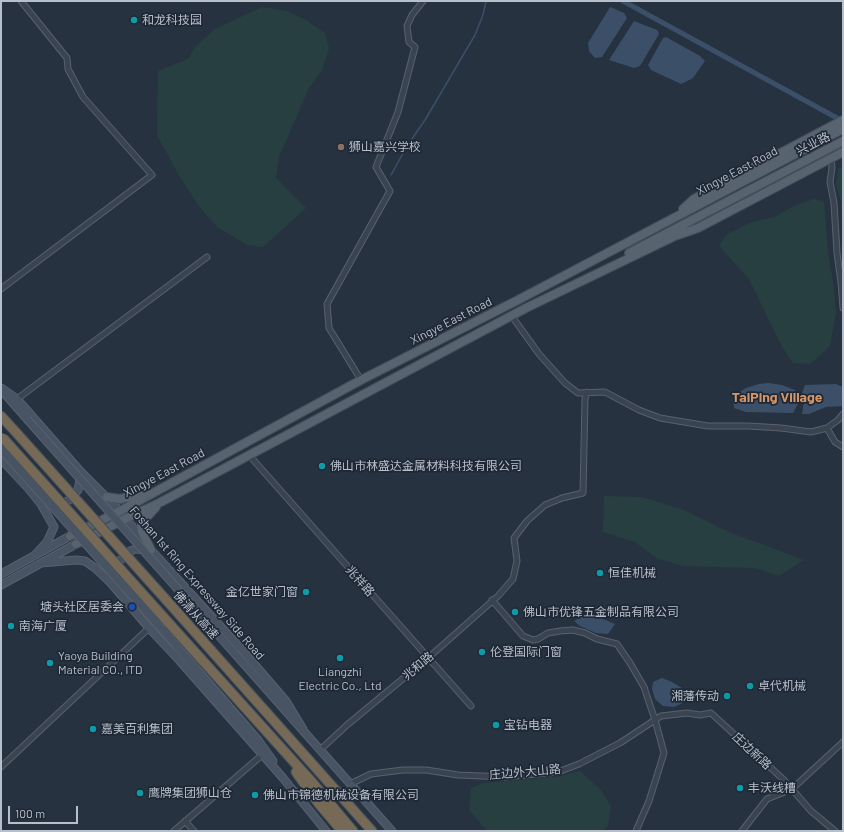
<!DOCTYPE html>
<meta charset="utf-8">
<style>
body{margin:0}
#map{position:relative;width:844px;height:832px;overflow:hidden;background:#263240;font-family:Barlow,sans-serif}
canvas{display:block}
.frame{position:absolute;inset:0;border:2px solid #b7bfcb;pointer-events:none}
.scale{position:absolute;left:8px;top:806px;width:70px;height:18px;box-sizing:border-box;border:2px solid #b7bfcb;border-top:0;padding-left:5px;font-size:12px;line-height:14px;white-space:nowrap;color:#b7bfcb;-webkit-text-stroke:3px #1f2835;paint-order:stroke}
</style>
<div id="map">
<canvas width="844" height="832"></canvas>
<div class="frame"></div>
<div class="scale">100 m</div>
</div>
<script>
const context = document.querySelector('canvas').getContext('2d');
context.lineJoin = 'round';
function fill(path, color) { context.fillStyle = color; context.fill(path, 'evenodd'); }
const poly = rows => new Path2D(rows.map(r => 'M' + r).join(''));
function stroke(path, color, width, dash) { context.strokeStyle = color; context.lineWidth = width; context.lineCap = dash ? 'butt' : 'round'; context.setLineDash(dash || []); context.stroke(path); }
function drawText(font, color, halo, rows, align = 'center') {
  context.font = font + ' Barlow,"Noto Sans SC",sans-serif'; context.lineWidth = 3.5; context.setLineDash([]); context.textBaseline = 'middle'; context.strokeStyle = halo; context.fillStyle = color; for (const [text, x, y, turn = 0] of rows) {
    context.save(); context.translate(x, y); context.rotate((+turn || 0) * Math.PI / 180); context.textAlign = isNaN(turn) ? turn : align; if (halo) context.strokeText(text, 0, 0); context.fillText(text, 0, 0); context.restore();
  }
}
fill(poly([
 [262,7,287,11,306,20,325,33,329,48,322,70,309,88,279,157,276,178,306,208,263,247,247,245,217,227,198,205,177,172,157,135,158,71,188,59,195,47,215,29],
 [843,167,843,251,841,202,836,185,838,168],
 [814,199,824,202,828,252,834,288,836,312,830,346,810,364,793,363,781,345,749,279,719,246,726,235,752,222,774,217,796,205],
 [604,496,642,497,684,510,729,532,804,560,779,576,755,568,683,566,656,558,635,542,603,532],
 [580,771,601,790,611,806,608,826,602,831,487,831,469,810,471,788,483,783,556,777]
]), '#283f41');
fill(poly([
 [610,7,624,13,627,18,602,57,595,58,589,51,588,43],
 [634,21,657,30,659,34,640,66,634,68,609,60],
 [666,37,700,56,705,61,693,78,681,84,651,70,648,65,663,38],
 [769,383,782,385,795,390,799,402,793,413,746,412,734,408,733,396,746,388,759,384],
 [836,384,843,387,843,406,826,407,809,414,802,414,804,402,802,393,805,385],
 [589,613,615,624,608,634,596,633,580,626,574,621],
 [662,678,672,682,682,688,690,697,685,702,674,707,663,706,655,699,652,689,653,682]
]), '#3c4f69');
stroke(poly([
 [391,175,407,146,425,120,475,35,483,15,486,1]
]), '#3c4f69', 1.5);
stroke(poly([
 [623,1,837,118]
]), '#3c4f69', 5);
const street = poly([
 [831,158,832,168,830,182,834,203,837,253,841,282,843,308],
 [1,289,152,175,83,97,68,69,67,58,21,1],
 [511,315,539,354,565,383,578,393,605,392,639,410,660,418,708,426,748,426,781,428,811,432,827,428,838,420,843,414],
 [361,380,329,328,327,304,390,191,376,167,398,112,415,47,409,42,407,26,412,15,423,1],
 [17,399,207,257],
 [827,428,835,442,843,447],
 [249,455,471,706],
 [492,600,523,636,533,640,538,639,548,633,560,631,573,630,585,633,597,639,617,644,630,663,644,687,655,720,664,753,649,801,636,831],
 [320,750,347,725,428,658,498,596,513,579,517,561,514,538,527,521,545,505,562,498,583,493,585,399,587,392],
 [1,767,149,628],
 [350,784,371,774,403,770,426,770,458,775,505,777,558,772,579,764,620,743,661,716,687,713,700,715,711,713,784,780,811,811,835,831],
 [185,821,194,831],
 [174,831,262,755],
 [742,831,767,799,792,789,843,742]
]);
const secondary = poly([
 [1,388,17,399,81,472,120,511,151,550,242,650,286,701,303,729],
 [5,394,27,419],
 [1,459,28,488,41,504,54,527,47,542,34,556],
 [59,507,69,500,78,490,81,474],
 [41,563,76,560,85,561,95,568,110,582,149,628,179,660,283,778,326,831],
 [1,574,70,536],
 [110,577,111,572,114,566,130,551,136,549,147,550],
 [1,585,76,544],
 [190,603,392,831],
 [161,628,258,740,273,761]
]);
const primary = poly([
 [683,209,694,199,843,120],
 [629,253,843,141],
 [107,497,120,499,143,494],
 [70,536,120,511,361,380,518,300,843,129],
 [76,544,125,519,161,502,526,308,675,236,698,228,843,152],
 [151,550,143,534,141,527,144,520,156,507]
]);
const highway = poly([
 [1,416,13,429],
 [177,612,372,831],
 [167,621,312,782,353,831],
 [296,772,319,804,342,831]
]);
stroke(street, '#58626e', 7);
stroke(secondary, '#58626e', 9);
stroke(primary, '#444d59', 10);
stroke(highway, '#454f5b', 11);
stroke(street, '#3a4450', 5);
stroke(secondary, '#485363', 7);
stroke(primary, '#586370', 8);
stroke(highway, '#766a57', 9);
const secondaryBridge = poly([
 [27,419,190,603],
 [1,449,161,628]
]);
const highwayBridge = poly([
 [13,429,177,612],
 [3,438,167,621]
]);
stroke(secondaryBridge, '#58626e', 9, []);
stroke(highwayBridge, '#454f5b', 11, []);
stroke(secondaryBridge, '#485363', 7);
stroke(highwayBridge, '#766a57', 9);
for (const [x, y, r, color] of [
 [134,20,4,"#0f9aa8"],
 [341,147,4,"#8d6e63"],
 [322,466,4,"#0f9aa8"],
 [600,573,4,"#0f9aa8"],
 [306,592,4,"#0f9aa8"],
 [132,607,4,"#1a4fb4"],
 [515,612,4,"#0f9aa8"],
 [11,626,4,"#0f9aa8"],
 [482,652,4,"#0f9aa8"],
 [340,658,4,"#0f9aa8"],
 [50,663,4,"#0f9aa8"],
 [750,686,4,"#0f9aa8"],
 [727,696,4,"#0f9aa8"],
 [496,725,4,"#0f9aa8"],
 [93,729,4,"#0f9aa8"],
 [740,788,4,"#0f9aa8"],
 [140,793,4,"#0f9aa8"],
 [255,795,4,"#0f9aa8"]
]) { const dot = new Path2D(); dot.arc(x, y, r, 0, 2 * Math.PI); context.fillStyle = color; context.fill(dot); stroke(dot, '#1f2835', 1.5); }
drawText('12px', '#b7bfcb', '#1f2835', [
 ["和龙科技园",142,20],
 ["狮山嘉兴学校",349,147],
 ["佛山市林盛达金属材料科技有限公司",330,466],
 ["恒佳机械",608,573],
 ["金亿世家门窗",298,592,"right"],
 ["塘头社区居委会",124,607,"right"],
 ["佛山市优锋五金制品有限公司",523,612],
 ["南海广厦",19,626],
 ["伦登国际门窗",490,652],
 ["Yaoya Building",58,656],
 ["Material CO., lTD",58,670],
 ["Liangzhi",340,672,"center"],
 ["Electric Co., Ltd",340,686,"center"],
 ["卓代机械",758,686],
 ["湘藩传动",719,696,"right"],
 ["宝钻电器",504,725],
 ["嘉美百利集团",101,729],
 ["丰沃线槽",748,788],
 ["鹰牌集团狮山仓",148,793],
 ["佛山市锦德机械设备有限公司",263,795]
], 'left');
drawText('12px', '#b7bfcb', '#1f2835', [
 ["兴业路",813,144,-28],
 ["Xingye East Road",737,171,-28],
 ["Xingye East Road",451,321,-27],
 ["Xingye East Road",164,473,-28],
 ["兆祥路",360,581,48],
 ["Foshan 1st Ring Expressway Side Road",197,583,49],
 ["佛清从高速",196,615,48],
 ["兆和路",418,666,-40],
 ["庄边新路",752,751,43],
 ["庄边外大山路",525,772,-5]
]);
drawText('bold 14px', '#d49668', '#1f2835', [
 ["TaiPing Village",777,397]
]);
</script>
